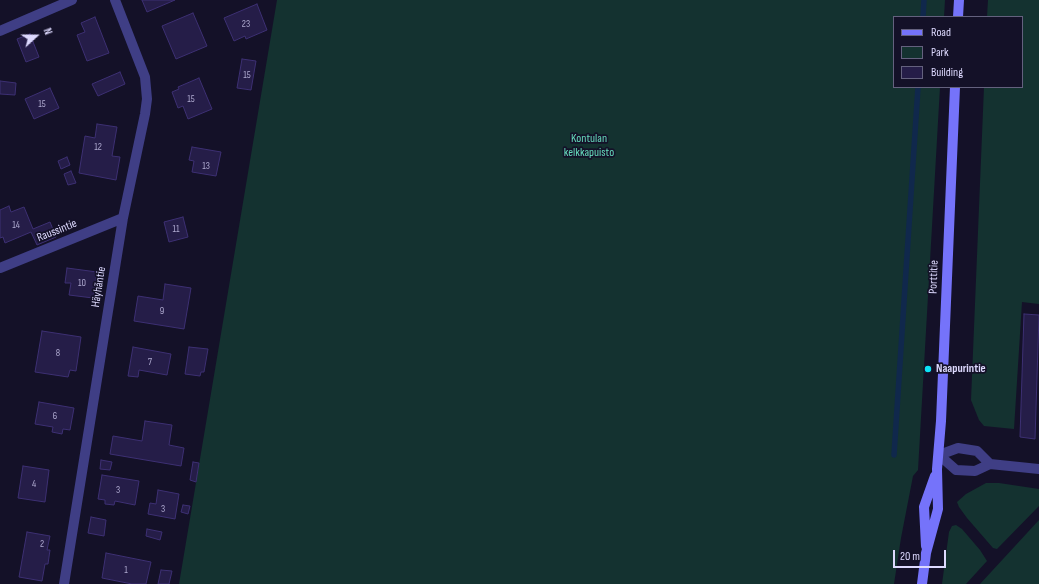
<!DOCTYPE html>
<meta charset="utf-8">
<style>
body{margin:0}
#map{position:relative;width:1039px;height:584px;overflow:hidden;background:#141128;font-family:"Sofia Sans Condensed",sans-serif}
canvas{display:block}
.legend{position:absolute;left:893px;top:16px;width:130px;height:72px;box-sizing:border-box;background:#141128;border:1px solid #64617e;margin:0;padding:5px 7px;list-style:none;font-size:12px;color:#ddd9fe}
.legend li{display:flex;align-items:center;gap:8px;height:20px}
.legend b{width:20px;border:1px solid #64617e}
.north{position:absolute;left:16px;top:16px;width:40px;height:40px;-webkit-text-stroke:3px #141128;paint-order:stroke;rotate:69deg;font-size:11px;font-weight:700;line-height:16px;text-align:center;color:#ddd9fe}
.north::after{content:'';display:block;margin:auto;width:14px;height:18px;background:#ddd9fe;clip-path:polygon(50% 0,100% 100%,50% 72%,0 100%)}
.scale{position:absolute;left:893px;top:550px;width:53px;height:18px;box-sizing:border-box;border:2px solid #ddd9fe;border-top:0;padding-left:5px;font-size:12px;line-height:14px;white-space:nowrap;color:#ddd9fe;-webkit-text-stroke:3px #141128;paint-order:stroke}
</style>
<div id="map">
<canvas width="1039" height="584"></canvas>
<ul class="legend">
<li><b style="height:5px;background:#7573fa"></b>Road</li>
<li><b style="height:11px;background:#143230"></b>Park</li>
<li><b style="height:11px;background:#251d48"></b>Building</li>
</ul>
<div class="north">N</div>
<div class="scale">20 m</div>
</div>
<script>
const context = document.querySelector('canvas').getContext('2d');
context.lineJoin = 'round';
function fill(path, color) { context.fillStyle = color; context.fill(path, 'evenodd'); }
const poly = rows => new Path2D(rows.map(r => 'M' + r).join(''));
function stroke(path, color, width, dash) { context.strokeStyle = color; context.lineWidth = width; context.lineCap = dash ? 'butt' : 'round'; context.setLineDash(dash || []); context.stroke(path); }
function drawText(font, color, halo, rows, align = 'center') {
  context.font = font + ' "Sofia Sans Condensed",sans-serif'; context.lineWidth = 3.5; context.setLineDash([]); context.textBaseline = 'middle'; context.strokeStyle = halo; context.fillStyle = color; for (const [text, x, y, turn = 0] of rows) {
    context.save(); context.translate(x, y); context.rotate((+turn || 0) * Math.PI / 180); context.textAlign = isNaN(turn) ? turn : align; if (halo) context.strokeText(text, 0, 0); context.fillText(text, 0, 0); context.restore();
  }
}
fill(poly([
 [277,0,945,0,944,17,894,17,894,87,940,87,918,470,913,476,901,538,894,584,179,584],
 [988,0,1039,0,1039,304,1022,302,1014,429,984,426,979,420,971,400,984,87,1022,87,1022,17,987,17],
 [986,483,999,483,1039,489,1039,506,997,549,993,548,967,518,959,507,957,502,966,494],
 [1039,520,1039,584,980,584],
 [956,525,962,529,980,550,987,561,966,584,942,584,949,532,952,526]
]), '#143230');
stroke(poly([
 [923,17,924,0],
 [894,455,918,87]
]), '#10284c', 5.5);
const building = poly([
 [142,0,175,0,147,12,142,0],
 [257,4,267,30,246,39,245,36,234,41,224,18,257,4],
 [193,13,207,46,176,59,162,26,193,13],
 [95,17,109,53,87,61,77,35,85,32,81,23,95,17],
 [30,34,39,57,26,62,17,39,30,34],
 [242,59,256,61,251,90,237,88,242,59],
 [120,72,125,84,98,96,92,84,120,72],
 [199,78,212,109,188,119,183,106,178,108,172,92,179,89,178,87,199,78],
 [0,81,16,83,15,95,0,94,0,81],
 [50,88,59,108,34,119,25,99,50,88],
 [97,124,117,127,112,156,120,157,116,180,79,173,85,136,95,138,97,124],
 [192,147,221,152,216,176,192,172,194,161,189,160,192,147],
 [67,157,70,165,61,169,58,161,67,157],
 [71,171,76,183,68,185,64,174,71,171],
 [9,206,11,212,24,207,33,229,50,222,56,237,37,245,31,232,5,243,3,237,0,238,0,210,9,206],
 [183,217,188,237,169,242,164,222,183,217],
 [67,268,97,272,93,298,69,295,71,283,65,283,67,268],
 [165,284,191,288,184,329,134,321,138,296,163,300,165,284],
 [1024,314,1039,315,1035,439,1020,437,1024,314],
 [42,331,81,337,76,371,70,370,68,377,35,372,42,331],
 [133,347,171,354,167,375,139,370,138,377,128,376,133,347],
 [189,347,208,349,204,372,201,372,200,376,185,374,189,347],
 [39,402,74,408,70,430,63,429,62,434,52,432,53,427,35,424,39,402],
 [145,421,172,425,169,445,184,448,181,466,110,454,113,436,142,441,145,421],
 [101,460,112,462,110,470,100,469,101,460],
 [193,462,199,463,196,482,190,480,193,462],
 [23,466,49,470,45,502,18,498,23,466],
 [102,475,139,481,135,505,115,501,114,505,105,504,105,500,98,499,102,475],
 [158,490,179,494,175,519,148,514,150,503,156,504,158,490],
 [183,505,190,506,188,514,181,512,183,505],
 [91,517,106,520,104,536,88,533,91,517],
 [147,529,162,532,160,540,146,536,147,529],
 [27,532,50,536,47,550,50,550,48,564,45,564,42,581,19,577,27,532],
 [106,553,151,562,146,584,132,584,102,578,106,553],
 [161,570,172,571,169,584,158,584,161,570]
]);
fill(building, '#251d48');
stroke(building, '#3d3073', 1);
stroke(poly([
 [0,31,72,0],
 [0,268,123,218],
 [990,464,977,451,958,448,939,455,956,470,975,471,990,464,1039,469],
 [64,584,123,218,145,114,147,99,145,77,115,0]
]), '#3f3e85', 10);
stroke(poly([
 [958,17,959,0],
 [926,546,924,507,935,476],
 [922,584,926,553,938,509,937,469,941,421,955,87]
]), '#7573fa', 10);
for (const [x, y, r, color] of [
 [928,369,4,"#0ce3f7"]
]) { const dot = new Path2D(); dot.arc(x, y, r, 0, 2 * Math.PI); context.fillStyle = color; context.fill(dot); stroke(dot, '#141128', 1.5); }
drawText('10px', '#afaad0', null, [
 ["23",246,24],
 ["15",247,75],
 ["15",191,99],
 ["15",42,104],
 ["12",98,147],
 ["13",206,166],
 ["14",16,225],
 ["11",176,229],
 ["10",82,283],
 ["9",162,311],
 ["8",58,353],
 ["7",150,362],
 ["6",55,416],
 ["4",34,484],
 ["3",118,490],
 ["3",163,509],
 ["2",42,544],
 ["1",126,570]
]);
drawText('12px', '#66dcbd', '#141128', [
 ["Kontulan",589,139],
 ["kelkkapuisto",589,153]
]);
drawText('12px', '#ddd9fe', '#141128', [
 ["Raussintie",57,231,-22],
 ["Porttitie",934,277,-88],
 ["Häyhäntie",99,287,-81]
]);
drawText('bold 12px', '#ddd9fe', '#141128', [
 ["Naapurintie",936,369]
], 'left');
</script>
